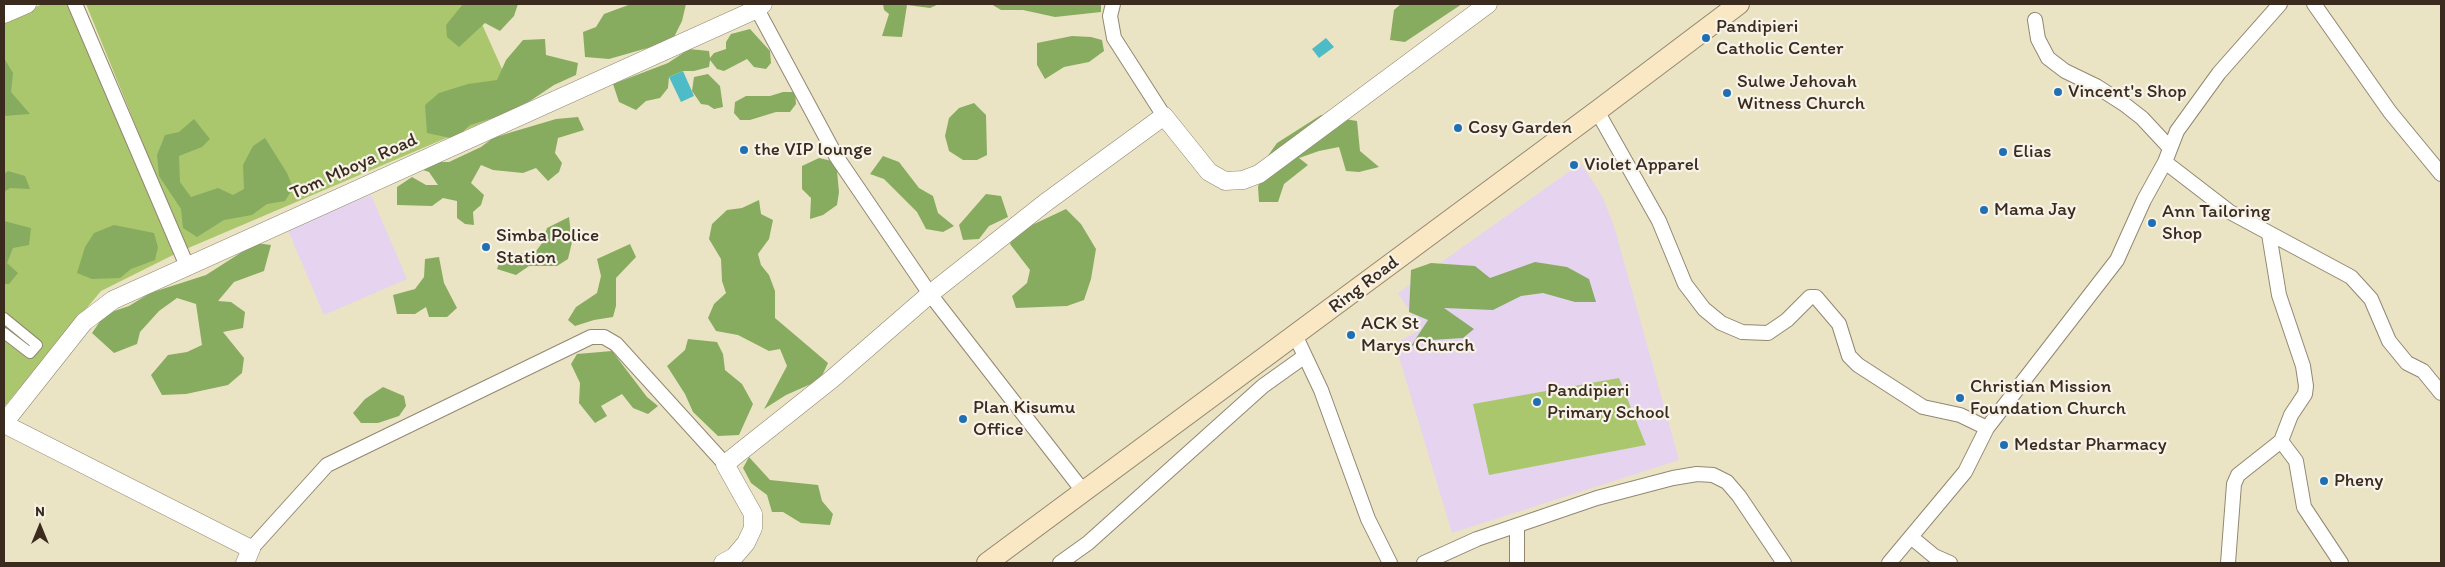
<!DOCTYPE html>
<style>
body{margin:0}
#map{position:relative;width:2445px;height:567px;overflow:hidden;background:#ebe4c4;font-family:Itim,sans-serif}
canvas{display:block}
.frame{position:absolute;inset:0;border:5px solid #3b2a1e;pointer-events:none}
.north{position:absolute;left:15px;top:502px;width:50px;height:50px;-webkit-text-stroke:4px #f7f3e8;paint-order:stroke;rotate:0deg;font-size:14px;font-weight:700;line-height:20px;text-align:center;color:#3b2a1e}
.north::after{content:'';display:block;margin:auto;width:18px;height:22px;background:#3b2a1e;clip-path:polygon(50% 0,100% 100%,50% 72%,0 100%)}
</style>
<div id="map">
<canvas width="2445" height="567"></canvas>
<div class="frame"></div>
<div class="north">N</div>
</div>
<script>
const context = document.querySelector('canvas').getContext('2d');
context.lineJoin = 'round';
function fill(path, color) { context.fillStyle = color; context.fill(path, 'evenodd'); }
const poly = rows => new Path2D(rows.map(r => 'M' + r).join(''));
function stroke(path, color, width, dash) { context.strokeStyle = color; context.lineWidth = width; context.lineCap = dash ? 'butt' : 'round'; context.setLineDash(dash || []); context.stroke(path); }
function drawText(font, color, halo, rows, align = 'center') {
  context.font = font + ' Itim,sans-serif'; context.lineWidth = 4.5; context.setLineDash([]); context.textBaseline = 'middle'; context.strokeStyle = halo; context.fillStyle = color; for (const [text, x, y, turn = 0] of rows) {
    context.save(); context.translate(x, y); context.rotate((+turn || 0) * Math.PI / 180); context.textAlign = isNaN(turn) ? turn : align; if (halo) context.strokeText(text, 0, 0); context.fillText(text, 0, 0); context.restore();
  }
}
fill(poly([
 [1581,163,1602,196,1614,226,1679,460,1452,533,1395,344,1421,329,1398,293],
 [371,195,407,279,324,315,287,228]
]), '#e6d3f0');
fill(poly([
 [43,4,70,4,175,254,101,291,4,407,4,20],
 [86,4,473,4,519,107,186,249],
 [1619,378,1646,445,1489,475,1473,404]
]), '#aac76d');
fill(poly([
 [463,4,518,4,514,16,500,31,485,23,459,47,447,37,446,25],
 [631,4,686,4,682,21,672,41,609,59,585,57,583,32,596,27,604,14],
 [883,4,939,4,930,8,907,5,902,37,882,36,889,14,884,10],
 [991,4,1101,4,1101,12,1055,17,1023,10,1001,10],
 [1401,4,1462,4,1405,42,1390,40,1394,10],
 [750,29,770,51,771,63,766,69,754,67,747,59,724,71,717,69,710,60,709,67,694,71,683,71,669,77,668,88,660,98,646,101,636,110,619,102,613,84,668,63,689,49,709,51,710,58,714,53,726,49,726,42,731,34],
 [1072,36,1091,37,1102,40,1104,51,1089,62,1064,67,1045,79,1037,65,1037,43],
 [545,39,546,55,578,63,576,75,554,85,530,101,499,116,470,125,455,139,427,133,425,105,439,93,468,84,497,80,506,60,523,40],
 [4,58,13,73,11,92,30,114,4,116],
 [708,74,720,86,723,107,714,109,708,105,701,104,692,91,694,77],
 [783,92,795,92,796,104,790,112,776,112,750,120,740,120,734,113,735,102,746,96,770,96],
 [974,103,986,115,987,155,977,160,963,160,949,151,945,136,949,118,959,108],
 [1321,115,1357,121,1360,151,1379,167,1359,172,1346,171,1339,147,1319,151,1299,158,1308,165,1284,184,1278,202,1259,202,1258,187,1267,157,1277,143],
 [578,117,584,130,558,138,555,153,562,163,559,172,548,181,536,168,523,173,493,170,481,165,471,183,484,195,481,205,473,212,474,225,465,224,457,218,457,201,443,198,432,206,397,205,397,187,412,177,426,185,438,185,429,172,423,170,433,162,449,162,481,147,493,138,512,132,556,119],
 [194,119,210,139,202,147,179,156,180,182,191,197,218,188,233,195,244,189,243,165,253,146,265,138,287,173,293,188,285,201,267,204,252,215,224,220,197,237,183,228,181,209,159,176,157,155,165,135,179,132],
 [883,156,899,162,919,188,933,196,938,213,954,226,943,232,926,229,917,212,884,179,870,174],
 [819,158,832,161,837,171,839,192,837,205,823,215,810,219,811,198,802,189,802,166],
 [8,171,25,176,30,189,10,188,4,192,4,174],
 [986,194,1001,196,1008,217,989,226,979,239,963,240,959,225],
 [759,200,761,214,773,220,769,239,758,254,761,265,769,275,775,291,775,318,828,363,820,380,786,395,764,409,787,366,780,349,769,351,738,335,716,331,708,318,714,304,726,293,722,281,721,259,709,239,712,224,727,210,742,208],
 [1066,209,1081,224,1096,249,1091,279,1084,300,1067,306,1016,308,1012,296,1027,283,1030,270,1010,244,1016,226,1032,225],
 [569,217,572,242,568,259,557,266,529,266,516,275,497,269,503,253,534,254,542,243,547,228],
 [4,221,31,228,29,245,13,248,7,263,18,273,9,284,4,284],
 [114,225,154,233,158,247,155,260,131,269,120,278,92,279,77,273,85,247,94,233],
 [256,243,271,245,264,271,234,282,218,301,231,302,245,312,243,328,223,332,244,358,242,373,228,385,186,394,162,395,151,375,168,355,187,352,202,345,196,304,177,298,159,311,140,332,137,344,114,353,92,333,105,314,129,306,150,293,206,275],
 [630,244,636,257,616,278,616,306,613,317,594,320,575,326,568,320,576,307,597,293,601,276,597,259],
 [439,257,444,283,457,308,447,317,429,317,426,307,415,314,397,314,393,295,415,289,424,277,425,259],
 [1535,262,1567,267,1589,279,1596,302,1575,302,1543,293,1521,296,1493,310,1444,308,1474,329,1463,338,1432,340,1411,346,1428,320,1409,312,1411,270,1431,263,1475,266,1490,278],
 [688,339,717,342,723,354,725,370,742,384,753,404,739,435,718,436,693,412,685,394,667,366,685,350],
 [612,351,647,397,658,406,648,414,633,408,622,394,601,406,607,416,595,423,579,403,580,383,571,364,577,354],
 [383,387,404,396,406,406,399,416,378,423,361,423,353,413,365,399],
 [749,457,770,480,818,485,822,501,833,514,830,525,801,523,783,512,772,512,767,495,751,483,743,468]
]), '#87ac60');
fill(poly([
 [1326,38,1334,47,1319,58,1312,49],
 [683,71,694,96,681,102,669,77]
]), '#4ebcc6');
const pedestrian = poly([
 [4,318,37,345,30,353,4,333]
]);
const minor = poly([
 [75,4,187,266],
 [1113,4,1110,16,1114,38,1164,116],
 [2314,4,2390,112,2441,174],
 [757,9,836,156,930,294,1083,491],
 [2035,20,2038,39,2048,58,2065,71,2096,86,2124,104,2142,118,2169,147],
 [1597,111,1659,221,1685,284,1704,309,1721,323,1742,332,1768,333,1787,320,1810,297,1816,297,1839,324,1849,356,1858,365,1923,407,1960,415,1987,428],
 [2165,162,2230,212,2351,277,2371,299,2389,341,2407,363,2423,371,2441,393],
 [1295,335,1321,390,1368,519,1390,563],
 [2281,441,2296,461,2304,507,2341,563],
 [1517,527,1517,563],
 [1911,537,1934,556,1950,563],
 [251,549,327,465,591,337,604,337,616,344,725,464],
 [1060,563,1088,543,1263,386,1305,356],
 [1424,563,1477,539,1597,498,1673,478,1697,474,1713,475,1727,482,1739,496,1784,563],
 [1889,563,1965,472,1987,428,2117,260,2144,200,2165,162,2177,131,2219,73,2280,4],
 [2228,563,2234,484,2238,475,2281,441,2291,415,2305,394,2306,386,2303,366,2279,295,2269,234]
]);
const tertiary = poly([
 [4,14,27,4],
 [4,423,84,322,113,300,757,9,763,4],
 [4,424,251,549,245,563],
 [723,563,734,557,746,543,753,528,753,514,725,464,832,379,930,294,1045,203,1164,116,1209,172,1225,181,1243,180,1259,174,1488,4]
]);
const secondary = poly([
 [987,563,1597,111,1739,4]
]);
stroke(pedestrian, '#938771', 12);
stroke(minor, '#938771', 16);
stroke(tertiary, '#938771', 19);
stroke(secondary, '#938771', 22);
stroke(pedestrian, '#fff', 10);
stroke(minor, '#fff', 14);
stroke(tertiary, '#fff', 18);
stroke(secondary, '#fae7c3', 20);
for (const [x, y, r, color] of [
 [1706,38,5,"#1f6fb2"],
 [2058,92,5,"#1f6fb2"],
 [1727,93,5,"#1f6fb2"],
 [1458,128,5,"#1f6fb2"],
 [744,150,5,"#1f6fb2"],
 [2003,152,5,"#1f6fb2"],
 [1574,165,5,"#1f6fb2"],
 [1984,210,5,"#1f6fb2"],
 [2152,223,5,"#1f6fb2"],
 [486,247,5,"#1f6fb2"],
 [1351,335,5,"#1f6fb2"],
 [1960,398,5,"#1f6fb2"],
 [1537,402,5,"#1f6fb2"],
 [963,419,5,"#1f6fb2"],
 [2004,445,5,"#1f6fb2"],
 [2324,481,5,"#1f6fb2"]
]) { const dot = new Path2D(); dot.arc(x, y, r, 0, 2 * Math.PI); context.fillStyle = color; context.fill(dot); stroke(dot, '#f7f3e8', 2); }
drawText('19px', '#3b2a1e', '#f7f3e8', [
 ["Pandipieri",1716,27],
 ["Catholic Center",1716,49],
 ["Sulwe Jehovah",1737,82],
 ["Witness Church",1737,104],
 ["Vincent's Shop",2068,92],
 ["Cosy Garden",1468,128],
 ["the VIP lounge",754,150],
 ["Elias",2013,152],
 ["Violet Apparel",1584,165],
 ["Mama Jay",1994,210],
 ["Ann Tailoring",2162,212],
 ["Shop",2162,234],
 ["Simba Police",496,236],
 ["Station",496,258],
 ["ACK St",1361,324],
 ["Marys Church",1361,346],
 ["Christian Mission",1970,387],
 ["Foundation Church",1970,409],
 ["Pandipieri",1547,391],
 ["Primary School",1547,413],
 ["Plan Kisumu",973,408],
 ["Office",973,430],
 ["Medstar Pharmacy",2014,445],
 ["Pheny",2334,481]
], 'left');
drawText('19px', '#3b2a1e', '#f7f3e8', [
 ["Tom Mboya Road",354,167,-24],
 ["Ring Road",1364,285,-37]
]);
</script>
